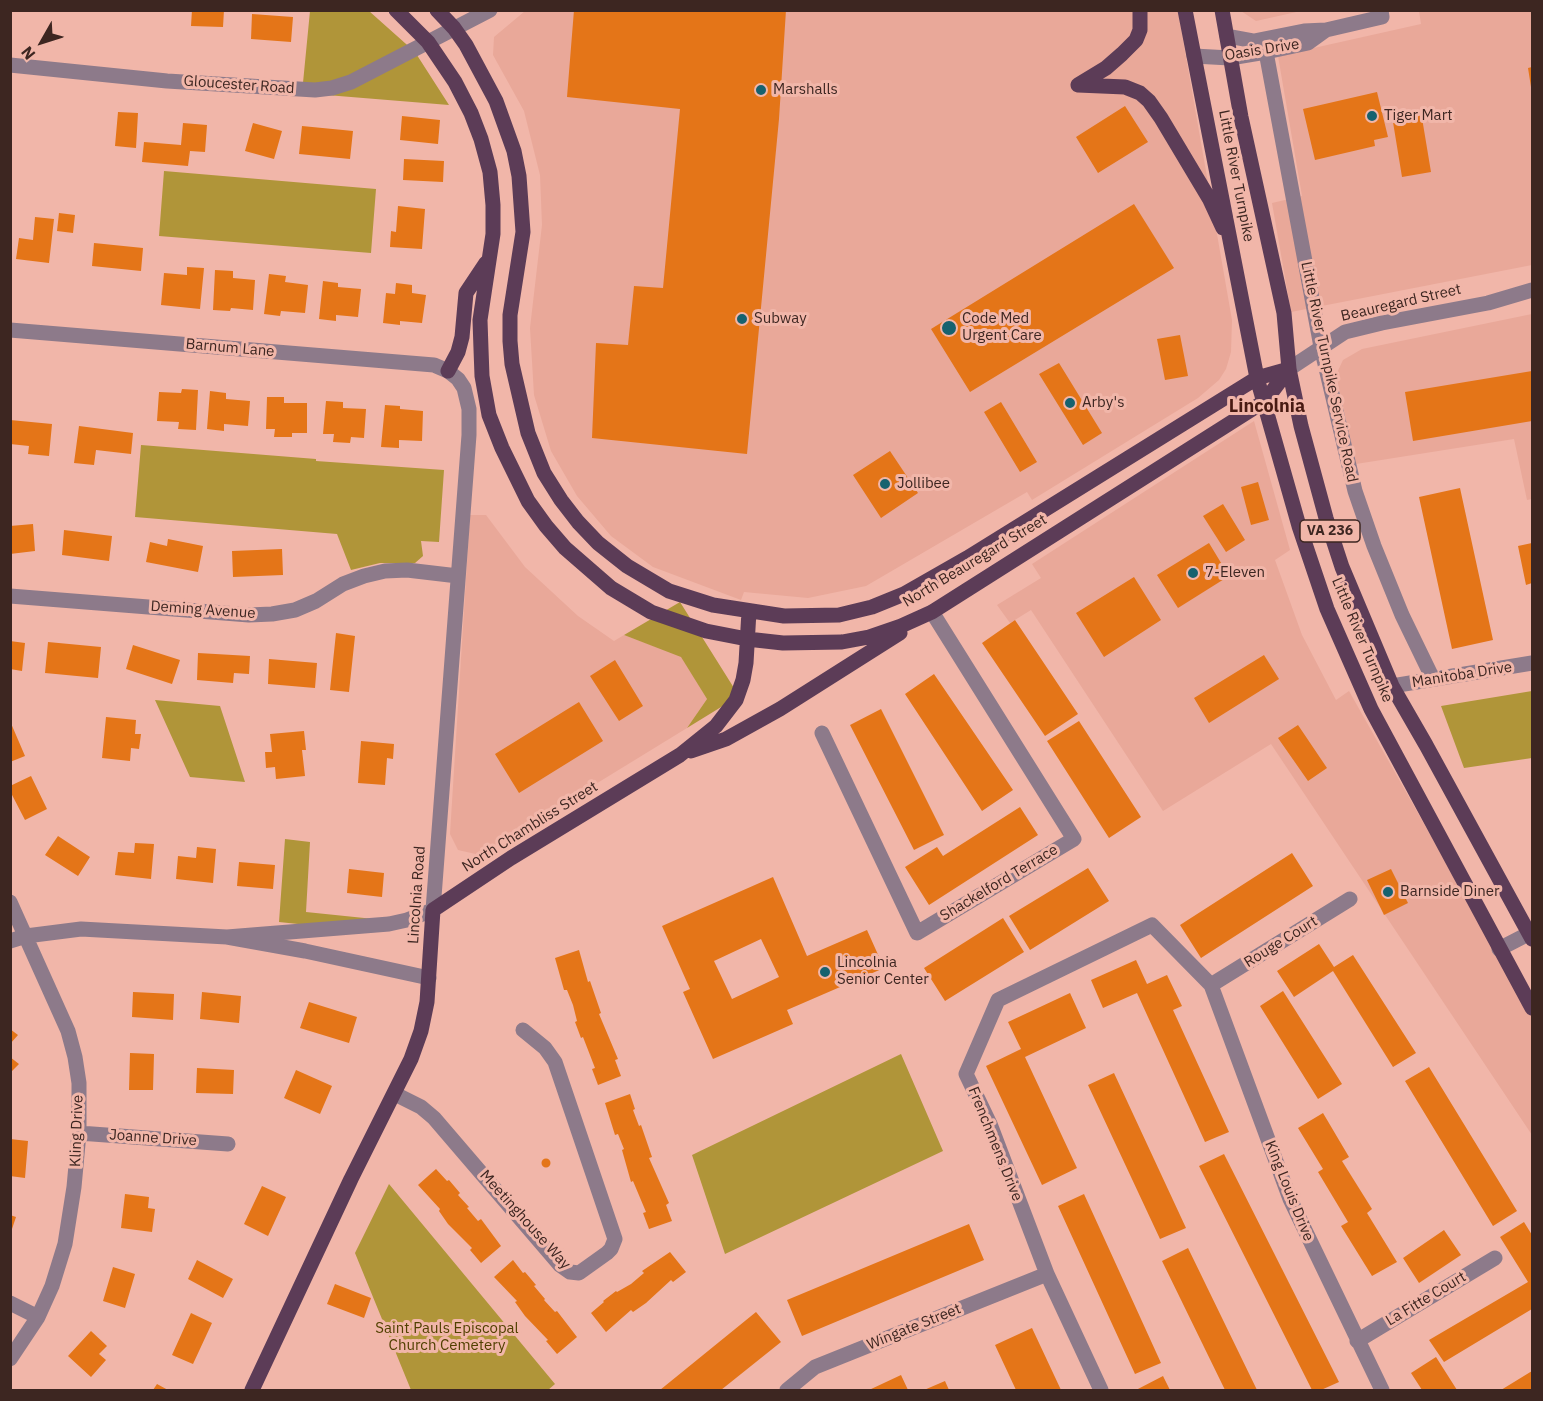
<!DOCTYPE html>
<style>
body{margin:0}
#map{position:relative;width:1543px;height:1401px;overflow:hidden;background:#f1b6a9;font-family:"IBM Plex Sans",sans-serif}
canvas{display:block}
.frame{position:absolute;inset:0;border:12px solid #3d2621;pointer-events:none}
.north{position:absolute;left:12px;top:12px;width:60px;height:60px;-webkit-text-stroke:4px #f1b6a9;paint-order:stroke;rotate:231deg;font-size:16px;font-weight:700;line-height:24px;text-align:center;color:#3d2621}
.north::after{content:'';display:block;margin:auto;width:21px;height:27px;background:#3d2621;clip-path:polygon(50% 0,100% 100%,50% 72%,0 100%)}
</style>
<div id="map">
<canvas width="1543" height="1401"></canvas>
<div class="frame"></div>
<div class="north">N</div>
</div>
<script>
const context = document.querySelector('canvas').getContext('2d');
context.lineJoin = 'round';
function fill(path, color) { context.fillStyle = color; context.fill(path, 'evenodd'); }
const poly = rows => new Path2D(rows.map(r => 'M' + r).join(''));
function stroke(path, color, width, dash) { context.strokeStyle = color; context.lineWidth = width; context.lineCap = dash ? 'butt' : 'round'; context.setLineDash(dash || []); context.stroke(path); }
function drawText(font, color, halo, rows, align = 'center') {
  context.font = font + ' "IBM Plex Sans",sans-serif'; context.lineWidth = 6; context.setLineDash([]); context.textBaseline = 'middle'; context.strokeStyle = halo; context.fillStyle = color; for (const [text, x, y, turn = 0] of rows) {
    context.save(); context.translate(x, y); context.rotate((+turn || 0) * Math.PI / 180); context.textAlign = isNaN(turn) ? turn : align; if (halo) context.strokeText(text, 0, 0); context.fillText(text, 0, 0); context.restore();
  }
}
fill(poly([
 [525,11,1178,11,1232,320,1231,352,1226,369,1219,380,1198,398,1032,500,1027,492,866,586,808,598,744,592,741,600,653,567,611,536,577,496,551,451,534,395,530,328,542,225,540,175,524,111,493,55,494,37],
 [1241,11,1301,11,1256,21],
 [1419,11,1532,11,1532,265,1291,312,1272,203,1302,196,1278,56,1421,24],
 [1532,314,1532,499,1527,500,1514,439,1356,464,1336,375,1343,360,1362,349],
 [1254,421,1290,550,1275,560,1302,635,1336,700,1349,691,1532,1015,1532,1135,1271,744,1163,811,1031,610,1010,623,997,605,1041,578,1032,564],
 [470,515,486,515,525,567,578,616,614,641,624,635,681,656,707,699,687,728,480,855,458,850,450,834]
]), '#e9a899');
fill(poly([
 [310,11,369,11,415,52,449,105,302,93],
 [164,171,376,189,371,253,159,236],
 [141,445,316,459,316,461,444,470,439,542,421,541,423,556,415,563,380,563,351,570,337,534,135,517],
 [680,602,739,696,687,728,707,699,681,657,624,635],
 [1532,691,1532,758,1464,768,1441,706],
 [155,700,220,706,245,782,190,777],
 [285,839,310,842,306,912,374,919,374,932,279,922],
 [901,1054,943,1151,725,1254,692,1155],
 [389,1184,555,1384,548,1390,411,1390,355,1253]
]), '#b09539');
fill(poly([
 [192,10,224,10,223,27,191,26],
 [574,10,786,10,779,119,747,454,592,438,596,343,628,345,634,286,663,288,680,109,567,97],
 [252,14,293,17,291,42,251,39],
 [1532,67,1532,87,1531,87,1528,68],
 [1377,92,1388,137,1374,140,1375,146,1315,160,1303,109],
 [1125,106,1148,142,1098,173,1076,137],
 [118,112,138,113,136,148,115,146],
 [1421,112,1431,172,1402,177,1392,116],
 [402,116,440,120,438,144,400,140],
 [183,123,207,125,205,152,190,151,188,166,142,162,144,142,181,145],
 [253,123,282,131,274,159,245,151],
 [302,126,353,131,350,159,299,154],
 [404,159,444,161,443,182,403,180],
 [1134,204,1174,268,970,392,931,329],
 [398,206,425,209,422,249,390,247,391,231,396,232],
 [59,213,75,215,73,233,57,231],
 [35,217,54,219,49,263,16,259,19,238,33,240],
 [94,243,143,248,141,271,92,266],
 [187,267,204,268,200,309,161,305,164,273,187,275],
 [215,270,233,271,233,278,255,280,253,310,231,308,230,311,213,310],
 [269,274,286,276,285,282,308,285,305,313,281,311,280,316,264,314],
 [323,281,338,283,338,287,361,289,358,317,336,315,336,321,319,319],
 [396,283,412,285,412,293,426,295,422,323,400,321,400,325,383,323,386,293,395,294],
 [1180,335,1188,376,1165,380,1157,339],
 [1059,363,1102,433,1083,445,1039,374],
 [1532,371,1532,421,1413,441,1405,392],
 [182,389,198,390,196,430,178,429,179,422,157,421,159,392,181,393],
 [210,391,226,393,226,399,250,401,248,426,224,424,224,431,207,429],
 [267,397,284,397,284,403,307,403,307,433,292,433,292,437,274,437,275,429,266,429],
 [326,401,343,402,343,408,366,409,364,438,351,437,350,443,333,442,334,434,323,434],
 [1001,402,1037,462,1020,472,984,412],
 [385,405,400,406,400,409,423,411,422,441,399,440,399,448,381,447],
 [10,420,52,424,49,456,28,454,29,446,10,444],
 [79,426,133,433,131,454,96,450,94,465,74,463],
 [890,451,918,493,881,518,853,475],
 [1258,482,1269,520,1251,525,1241,487],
 [1460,488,1493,640,1452,649,1419,497],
 [1223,504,1245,540,1226,552,1203,516],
 [33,524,35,551,10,554,10,526],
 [64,530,112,536,109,561,62,555],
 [168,539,203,546,198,572,146,562,150,542,167,546],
 [1209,543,1229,576,1178,608,1157,575],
 [1532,543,1532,583,1526,585,1518,546],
 [282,549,283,575,233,577,232,551],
 [1134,577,1161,620,1104,657,1076,613],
 [1015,620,1078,714,1045,736,982,643],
 [336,633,355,636,349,692,330,690],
 [10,641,25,643,22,671,10,669],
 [48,642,101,647,98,678,45,673],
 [133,645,180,660,172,684,126,669],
 [198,653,250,656,249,674,234,673,233,683,197,680],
 [1264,655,1279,679,1209,723,1194,698],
 [269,659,317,663,315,688,268,684],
 [615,660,643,706,619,721,590,676],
 [934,674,1013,790,982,811,905,694],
 [579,702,603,741,519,793,495,754],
 [881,709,944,835,914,850,850,725],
 [106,717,136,720,135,734,141,734,139,749,131,748,130,761,102,758],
 [10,721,25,756,10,762],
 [1079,721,1141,817,1109,838,1047,741],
 [1298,725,1327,768,1308,781,1278,738],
 [304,731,306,750,302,750,305,776,276,779,275,767,266,768,265,752,272,752,270,734],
 [361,741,394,744,393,759,387,758,385,785,358,783],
 [31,776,47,809,25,820,10,791,10,786],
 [1020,807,1038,835,929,905,905,867,937,847,943,856],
 [58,836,90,857,78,876,45,855],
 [135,843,154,844,151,879,115,875,118,852,134,853],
 [197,847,216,849,213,883,176,879,178,856,196,858],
 [1292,853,1313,886,1201,958,1180,925],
 [239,862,275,865,273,889,237,886],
 [1088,868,1109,901,1030,950,1009,916],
 [349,869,384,873,382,897,347,893],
 [1391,869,1408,903,1384,915,1367,880],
 [773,877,807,956,867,930,884,968,787,1010,793,1024,713,1059,683,992,690,989,662,926],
 [761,939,779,977,732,999,714,961],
 [1003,918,1024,952,945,1001,924,968],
 [1319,944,1334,967,1353,955,1416,1053,1393,1067,1333,971,1294,997,1277,971],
 [579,950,588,982,590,981,601,1013,599,1014,618,1059,615,1060,621,1076,598,1085,592,1069,595,1068,583,1037,581,1038,575,1022,577,1021,573,1005,567,990,564,990,555,958],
 [1136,960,1147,984,1167,975,1182,1006,1173,1010,1229,1132,1205,1142,1137,993,1103,1008,1091,980],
 [1283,991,1342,1084,1318,1099,1260,1006],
 [133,992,174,994,173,1020,132,1017],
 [202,992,241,996,239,1023,200,1019],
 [1070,993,1086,1028,1025,1057,1077,1168,1042,1185,986,1066,1021,1049,1008,1022],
 [309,1002,357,1017,349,1043,300,1028],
 [10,1029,18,1035,10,1044],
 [130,1053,154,1054,153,1090,129,1090],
 [10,1057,19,1064,10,1073],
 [1429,1067,1517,1211,1493,1226,1405,1081],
 [197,1068,234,1070,233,1094,196,1093],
 [296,1070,332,1086,320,1114,284,1098],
 [1114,1073,1186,1228,1160,1239,1088,1085],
 [630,1094,635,1109,633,1110,639,1126,641,1125,652,1157,649,1158,669,1203,666,1205,672,1221,649,1229,643,1213,646,1212,633,1181,631,1182,622,1150,624,1149,618,1134,615,1135,605,1103],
 [1323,1113,1349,1157,1342,1161,1372,1209,1367,1213,1397,1262,1372,1276,1341,1226,1348,1222,1318,1172,1323,1169,1298,1128],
 [10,1139,28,1141,25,1178,10,1176],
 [1224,1154,1339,1382,1321,1390,1312,1390,1199,1166],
 '541.5 1163a4.5 4.5 0 1 1 9 0a4.5 4.5 0 1 1-9 0Z',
 [436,1169,447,1181,449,1180,460,1193,458,1195,469,1207,467,1208,478,1221,481,1219,501,1246,481,1263,470,1250,472,1248,448,1224,439,1211,440,1209,418,1185],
 [262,1186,286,1197,268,1236,244,1224],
 [125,1194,149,1197,148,1208,155,1209,152,1232,121,1228],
 [1084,1194,1161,1363,1135,1374,1058,1206],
 [10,1215,16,1217,11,1232,10,1232],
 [1524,1222,1532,1235,1532,1309,1444,1362,1429,1340,1528,1282,1500,1237],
 [969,1224,984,1260,802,1336,787,1300],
 [1444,1230,1461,1255,1419,1283,1403,1258],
 [1188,1248,1257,1390,1225,1390,1162,1261],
 [670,1252,686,1272,673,1282,671,1280,646,1303,633,1312,631,1310,606,1332,591,1313,604,1302,603,1301,616,1291,617,1292,631,1284,644,1273,642,1271],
 [197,1260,233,1279,223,1298,188,1279],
 [513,1260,523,1273,525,1272,536,1285,534,1286,545,1299,544,1300,555,1312,557,1311,577,1337,557,1354,546,1341,548,1340,525,1316,515,1302,517,1301,494,1277],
 [113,1267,135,1274,125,1308,103,1301],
 [335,1284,371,1298,364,1318,327,1304],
 [756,1312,781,1342,721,1390,660,1390],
 [191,1313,212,1323,193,1364,172,1355],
 [1032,1328,1061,1390,1016,1390,995,1345],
 [91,1331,107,1346,99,1354,106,1360,91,1377,68,1356],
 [1436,1357,1457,1390,1422,1390,1411,1373],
 [1532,1371,1532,1390,1501,1390],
 [901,1375,908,1390,869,1390],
 [1163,1376,1170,1390,1136,1390],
 [945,1381,949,1390,924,1390],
 [157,1384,168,1390,153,1390]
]), '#e47518');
stroke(poly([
 [1227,36,1254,41,1304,31,1326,30,1382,17,1381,10],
 [1266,52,1321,347,1355,491,1374,546,1402,615,1433,679],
 [1194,56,1230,58,1266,52,1308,43,1326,30],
 [10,65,167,81,315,90,332,88,351,82,490,10],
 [10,330,434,365,448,371,458,379,464,388,469,409,469,435,433,910,407,920,389,924,227,937],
 [1289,369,1345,332,1382,323,1488,303,1532,290],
 [10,596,249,615,272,614,295,610,316,601,343,584,364,576,385,571,407,570,458,576],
 [1392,686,1532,663],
 [822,733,917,933,1074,839,932,612],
 [10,902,68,1031,75,1057,79,1083,79,1133,74,1187,65,1244,52,1286,38,1317,10,1359],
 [10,941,26,936,81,929,227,937,305,951,429,978],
 [1499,949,1532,932],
 [1211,985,1350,899],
 [395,1094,421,1107,434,1118,560,1265,570,1272,579,1273,607,1253,611,1249,615,1239,555,1062,545,1048,523,1030],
 [79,1133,228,1144],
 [10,1303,38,1317],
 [1357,1341,1495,1258],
 [787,1390,815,1367,1047,1274],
 [1101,1390,1047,1274,990,1124,966,1074,998,1000,1152,925,1211,985,1290,1199,1382,1390]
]), '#8d7a8a', 15);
stroke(poly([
 [396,10,428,42,455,82,471,113,481,139,490,172,493,205,493,234,480,320,481,349,482,376,489,415,502,448,528,501,546,526,565,548,611,588,651,612,706,631,747,639,783,643,842,642,869,637,901,626,932,612,1265,401,1289,369],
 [437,10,454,28,466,45,496,101,514,151,519,176,523,232,510,315,510,341,512,364,528,433,544,473,561,500,578,522,598,543,627,566,669,591,713,605,784,616,839,615,872,607,904,594,967,558,1257,378,1289,369],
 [1185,10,1257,378,1299,526,1327,609,1371,709,1532,1008],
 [1222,10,1241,117,1284,313,1289,369,1301,426,1326,518,1342,567,1392,686,1426,745,1532,939],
 [1078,85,1125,87,1140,93,1149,101,1161,118,1210,200,1223,228],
 [1078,85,1106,68,1122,54,1136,40,1140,30,1140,10],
 [448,371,458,352,462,337,466,293,486,263],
 [691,751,726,739,780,709,900,633],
 [252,1390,351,1179,411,1059,421,1031,427,1002,433,910,511,858,680,755,716,726,736,700,743,680,746,663,749,611]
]), '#5c3c57', 15);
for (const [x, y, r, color] of [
 [761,90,6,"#17626f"],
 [1372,116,6,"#17626f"],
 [742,319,6,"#17626f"],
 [949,328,8,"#17626f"],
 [1070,403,6,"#17626f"],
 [885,484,6,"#17626f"],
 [1193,573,6,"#17626f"],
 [1388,892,6,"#17626f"],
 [825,972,6,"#17626f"]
]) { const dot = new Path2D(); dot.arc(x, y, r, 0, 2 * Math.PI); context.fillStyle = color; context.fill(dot); stroke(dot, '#f1b6a9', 2); }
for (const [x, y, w] of [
 [1330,531,60]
]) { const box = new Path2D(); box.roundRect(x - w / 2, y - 11, w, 22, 4.5); context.fillStyle = '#f1b6a9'; context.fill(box); stroke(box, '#3d2621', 1.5); }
drawText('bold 14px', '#3d2621', null, [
 ["VA 236",1330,531]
]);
drawText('15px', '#3d2621', '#f1b6a9', [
 ["Oasis Drive",1262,50,-9],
 ["Gloucester Road",239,85,4],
 ["Little River Turnpike",1236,176,79],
 ["Beauregard Street",1401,303,-13],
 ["Barnum Lane",230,348,5],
 ["Little River Turnpike Service Road",1329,372,78],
 ["North Beauregard Street",975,561,-31],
 ["Deming Avenue",203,610,4],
 ["Little River Turnpike",1362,640,67],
 ["Manitoba Drive",1462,675,-9],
 ["North Chambliss Street",530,827,-32],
 ["Shackelford Terrace",999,883,-31],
 ["Lincolnia Road",417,895,-86],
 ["Rouge Court",1281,942,-32],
 ["Kling Drive",77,1131,-88],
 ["Joanne Drive",153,1138,4],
 ["Frenchmens Drive",995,1144,68],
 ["King Louis Drive",1289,1191,68],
 ["Meetinghouse Way",525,1220,48],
 ["La Fitte Court",1426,1299,-31],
 ["Wingate Street",914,1327,-22]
]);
drawText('15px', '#3d2621', '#f1b6a9', [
 ["Marshalls",773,90],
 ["Tiger Mart",1384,116],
 ["Subway",754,319],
 ["Code Med",962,319],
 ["Urgent Care",962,336],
 ["Arby's",1082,403],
 ["Jollibee",897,484],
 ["7-Eleven",1205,573],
 ["Barnside Diner",1400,892],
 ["Lincolnia",837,963],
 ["Senior Center",837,980]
], 'left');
drawText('15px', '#514000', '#f1b6a9', [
 ["Saint Pauls Episcopal",447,1329],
 ["Church Cemetery",447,1346]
]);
drawText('bold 18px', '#481a12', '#f1b6a9', [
 ["Lincolnia",1267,407]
]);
</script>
